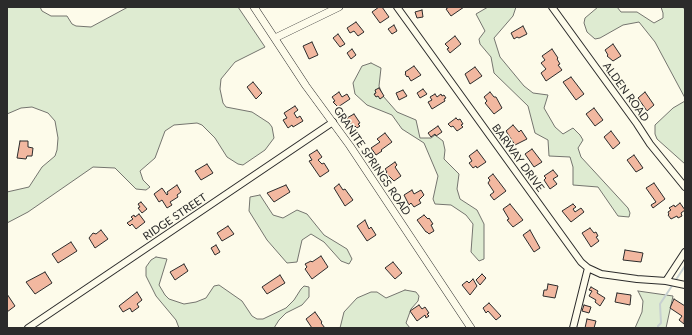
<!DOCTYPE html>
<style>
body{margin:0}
#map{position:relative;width:692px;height:335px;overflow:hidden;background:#fdfbea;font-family:Lato,sans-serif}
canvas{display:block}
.frame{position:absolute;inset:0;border:8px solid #2b2b2b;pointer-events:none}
</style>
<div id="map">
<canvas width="692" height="335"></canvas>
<div class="frame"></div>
</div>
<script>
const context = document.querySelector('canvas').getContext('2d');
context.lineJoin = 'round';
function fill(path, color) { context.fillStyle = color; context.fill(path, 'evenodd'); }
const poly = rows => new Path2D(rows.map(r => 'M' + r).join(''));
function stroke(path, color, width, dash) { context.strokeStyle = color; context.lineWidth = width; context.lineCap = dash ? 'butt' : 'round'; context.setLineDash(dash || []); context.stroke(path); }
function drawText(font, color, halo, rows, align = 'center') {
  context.font = font + ' Lato,sans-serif'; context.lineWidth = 3; context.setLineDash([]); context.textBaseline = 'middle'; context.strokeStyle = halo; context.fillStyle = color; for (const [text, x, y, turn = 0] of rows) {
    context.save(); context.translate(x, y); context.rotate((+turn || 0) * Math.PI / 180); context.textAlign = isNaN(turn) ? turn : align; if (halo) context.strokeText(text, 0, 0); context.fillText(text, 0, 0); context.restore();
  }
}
const green = poly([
 [7,7,40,7,42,11,51,16,67,16,72,24,76,26,91,27,128,7,238,7,265,47,235,62,221,79,220,89,223,103,226,107,252,112,269,123,272,127,274,138,265,150,243,165,238,164,227,157,215,138,202,125,197,123,174,125,165,131,155,158,140,171,143,180,150,187,146,190,136,189,115,168,93,167,28,212,7,223,7,192,29,187,42,167,55,156,57,150,58,138,55,121,48,113,32,107,21,108,7,114,7,7],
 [488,7,516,7,513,16,494,38,500,57,524,86,533,93,548,95,544,108,555,127,563,134,573,128,580,135,583,140,578,148,581,157,628,208,630,213,629,217,618,216,598,187,573,185,573,167,570,157,549,156,548,140,535,133,528,106,494,73,491,57,480,44,479,39,485,31,476,14,488,7],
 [598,7,617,7,621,12,637,12,654,23,663,18,663,13,661,7,682,7,685,9,685,98,655,42,639,22,623,25,600,38,595,39,587,32,584,23,585,18,598,7],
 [371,63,381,68,379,86,383,96,397,112,416,120,420,138,431,138,435,135,443,141,445,150,444,159,459,174,457,189,460,199,477,210,484,224,484,259,479,261,471,252,473,224,466,215,451,205,435,204,433,199,438,176,424,143,402,129,392,115,367,105,355,94,353,83,362,66,371,63],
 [685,101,685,164,657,139,655,134,655,125,673,108,685,101],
 [260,195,273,215,283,218,297,210,307,214,324,235,347,249,352,259,349,264,341,261,324,242,311,234,302,240,297,262,287,263,267,240,249,211,250,197,260,195],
 [156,257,167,259,159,285,165,295,169,299,184,304,196,302,206,298,214,286,219,285,242,301,252,316,257,319,263,319,286,308,294,300,301,289,304,286,309,287,309,297,302,305,286,313,279,320,274,328,179,328,176,320,156,296,146,276,146,267,151,260,156,257],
 [405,290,416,292,419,296,418,301,411,309,406,323,410,328,340,328,344,312,357,298,371,292,377,292,386,298,405,290],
 [638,291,673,296,666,328,635,328,642,312,643,301,638,291]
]);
fill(green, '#deebd1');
stroke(green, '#74746e', 1);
stroke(poly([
 [658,328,658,326,661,323,660,304,685,266]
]), '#c7d0d0', 2);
const building = poly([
 [379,7,382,7,389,17,380,23,372,12,379,7],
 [449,7,464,7,451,16,446,9,449,7],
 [422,10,423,17,417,18,415,12,422,10],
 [356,22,364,32,358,36,354,31,350,33,347,28,356,22],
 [394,25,397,31,392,34,388,29,394,25],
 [523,26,527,34,519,38,517,37,514,39,511,33,523,26],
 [338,34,345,44,340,47,333,38,338,34],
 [455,36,461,44,450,53,447,49,449,48,445,44,455,36],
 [312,42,318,55,309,59,303,46,312,42],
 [613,44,621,56,613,61,607,56,608,55,605,50,613,44],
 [352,49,356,55,351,59,347,53,352,49],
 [552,49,558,58,557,59,560,64,558,65,562,70,546,81,541,73,546,69,541,63,545,60,542,56,552,49],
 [414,66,421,75,411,81,408,76,407,77,405,74,406,73,405,72,414,66],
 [475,67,482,76,470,84,465,74,475,67],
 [571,77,584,94,576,100,563,82,571,77],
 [253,82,262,93,256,99,247,87,253,82],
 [379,88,384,96,380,99,378,96,376,97,374,94,376,93,375,90,379,88],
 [423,89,427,94,420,98,417,93,423,89],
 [403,90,407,96,399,100,396,93,403,90],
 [339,92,342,97,347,94,350,99,338,107,333,102,335,101,332,97,339,92],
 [490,92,494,97,496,97,502,108,494,114,485,103,487,101,484,97,490,92],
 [645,92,654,105,647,111,638,98,645,92],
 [435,94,437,97,441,94,442,96,444,95,446,98,444,99,445,101,432,109,428,102,432,100,430,97,435,94],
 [295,106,298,110,294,113,297,118,300,116,303,121,293,127,292,125,288,128,283,120,287,118,284,113,295,106],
 [594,108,603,120,595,126,586,114,594,108],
 [354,114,360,123,358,124,360,126,357,128,355,126,353,127,347,118,354,114],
 [456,118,458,120,460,119,463,124,461,125,463,127,457,131,453,126,451,127,448,124,456,118],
 [513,125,519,132,521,130,527,139,515,145,506,131,513,125],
 [438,126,442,132,436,136,435,134,431,137,428,133,438,126],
 [611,131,620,143,613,149,604,137,611,131],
 [385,133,392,142,381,150,382,151,376,155,371,148,380,142,377,139,385,133],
 [20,141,28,141,28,147,33,148,32,156,27,156,26,159,17,158,20,141],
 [532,149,542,162,534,167,525,154,532,149],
 [317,150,322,157,318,160,322,164,324,163,329,171,320,177,309,161,312,160,309,155,317,150],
 [477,150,486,162,477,168,476,166,473,168,469,163,472,161,469,156,477,150],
 [634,155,643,168,636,172,627,160,634,155],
 [395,162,397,165,395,167,401,176,394,181,386,173,387,172,385,169,395,162],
 [207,164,213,173,201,180,195,171,207,164],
 [553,170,558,176,553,179,557,184,550,189,544,180,546,178,544,176,553,170],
 [493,174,506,191,494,200,490,195,494,192,488,183,490,180,488,178,493,174],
 [654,183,665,199,653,208,651,205,656,202,646,188,654,183],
 [339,184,343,190,345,189,353,200,345,206,334,188,339,184],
 [177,185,181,192,177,195,178,197,170,202,172,205,167,208,162,200,159,202,154,194,162,188,167,195,168,194,167,192,177,185],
 [286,185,290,192,274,202,267,193,286,185],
 [412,190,414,194,421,190,424,195,419,200,421,203,414,207,411,203,409,205,404,195,412,190],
 [141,202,147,209,142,213,138,208,140,207,138,204,141,202],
 [680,203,685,210,681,213,682,216,678,218,677,216,671,219,668,215,669,214,668,212,671,210,669,208,674,205,675,207,680,203],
 [510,204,523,220,513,227,507,220,509,219,503,209,510,204],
 [573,204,576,207,573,209,575,212,581,208,584,212,571,222,562,211,573,204],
 [139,214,145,222,136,229,132,224,130,226,127,223,133,219,131,217,134,215,135,217,139,214],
 [424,215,428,219,429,218,433,224,431,225,434,231,429,234,427,232,426,232,417,220,424,215],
 [365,220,369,229,371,227,376,235,367,241,357,226,365,220],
 [228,226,234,234,222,241,217,233,228,226],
 [590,228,594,233,596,232,598,236,596,237,599,241,591,247,582,233,590,228],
 [101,230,108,239,95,248,89,238,93,233,96,234,101,230],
 [530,230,540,248,534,252,523,235,530,230],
 [71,242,77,251,58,263,52,254,71,242],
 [216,245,220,252,215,255,211,248,216,245],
 [625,250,643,253,641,262,623,260,625,250],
 [321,256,328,267,312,279,305,269,307,267,305,264,311,261,312,262,321,256],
 [393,262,402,273,395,279,385,268,393,262],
 [184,264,188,271,175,280,170,272,184,264],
 [45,272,52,283,35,294,26,282,45,272],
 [482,274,486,278,480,285,476,280,482,274],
 [280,275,285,283,267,294,262,287,280,275],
 [473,279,477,286,470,295,462,285,467,281,469,283,473,279],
 [548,284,558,286,555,298,543,296,544,290,547,290,548,284],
 [591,287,598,291,597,293,605,298,600,306,595,302,596,300,589,296,592,291,589,290,591,287],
 [137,292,142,300,137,304,139,307,132,312,130,308,123,312,119,306,137,292],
 [617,293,631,295,630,305,615,302,617,293],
 [7,294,15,306,7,312,7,294],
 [674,299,685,306,684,324,679,320,682,316,670,308,674,299],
 [489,303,501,316,496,320,488,311,486,313,483,308,489,303],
 [419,305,422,309,425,307,429,313,427,314,429,316,426,318,425,315,417,321,410,311,419,305],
 [584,305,591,307,589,313,582,311,584,305],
 [315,312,322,322,321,323,325,328,312,328,306,319,315,312],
 [587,319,596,321,594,328,585,328,587,319]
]);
fill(building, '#f2b8a0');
stroke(building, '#2b2b2b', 1);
const minor = poly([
 [397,7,581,262,588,268,573,328],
 [552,7,637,124,650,144,685,187],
 [588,268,601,274,637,279,666,281,685,285],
 [666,281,685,252],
 [28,328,333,122]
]);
const tertiary = poly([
 [254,7,306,86,350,146,471,328],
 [275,38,339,7]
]);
stroke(minor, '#2b2b2b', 8);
stroke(tertiary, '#2b2b2b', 8);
stroke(minor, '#fdfbea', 6);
stroke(tertiary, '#fdfbea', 7);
drawText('11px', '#2b2b2b', '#fdfbea', [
 ["ALDEN ROAD",626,92,54],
 ["BARWAY DRIVE",518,158,54],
 ["GRANITE SPRINGS ROAD",372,161,56],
 ["RIDGE STREET",175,217,-34]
]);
</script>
